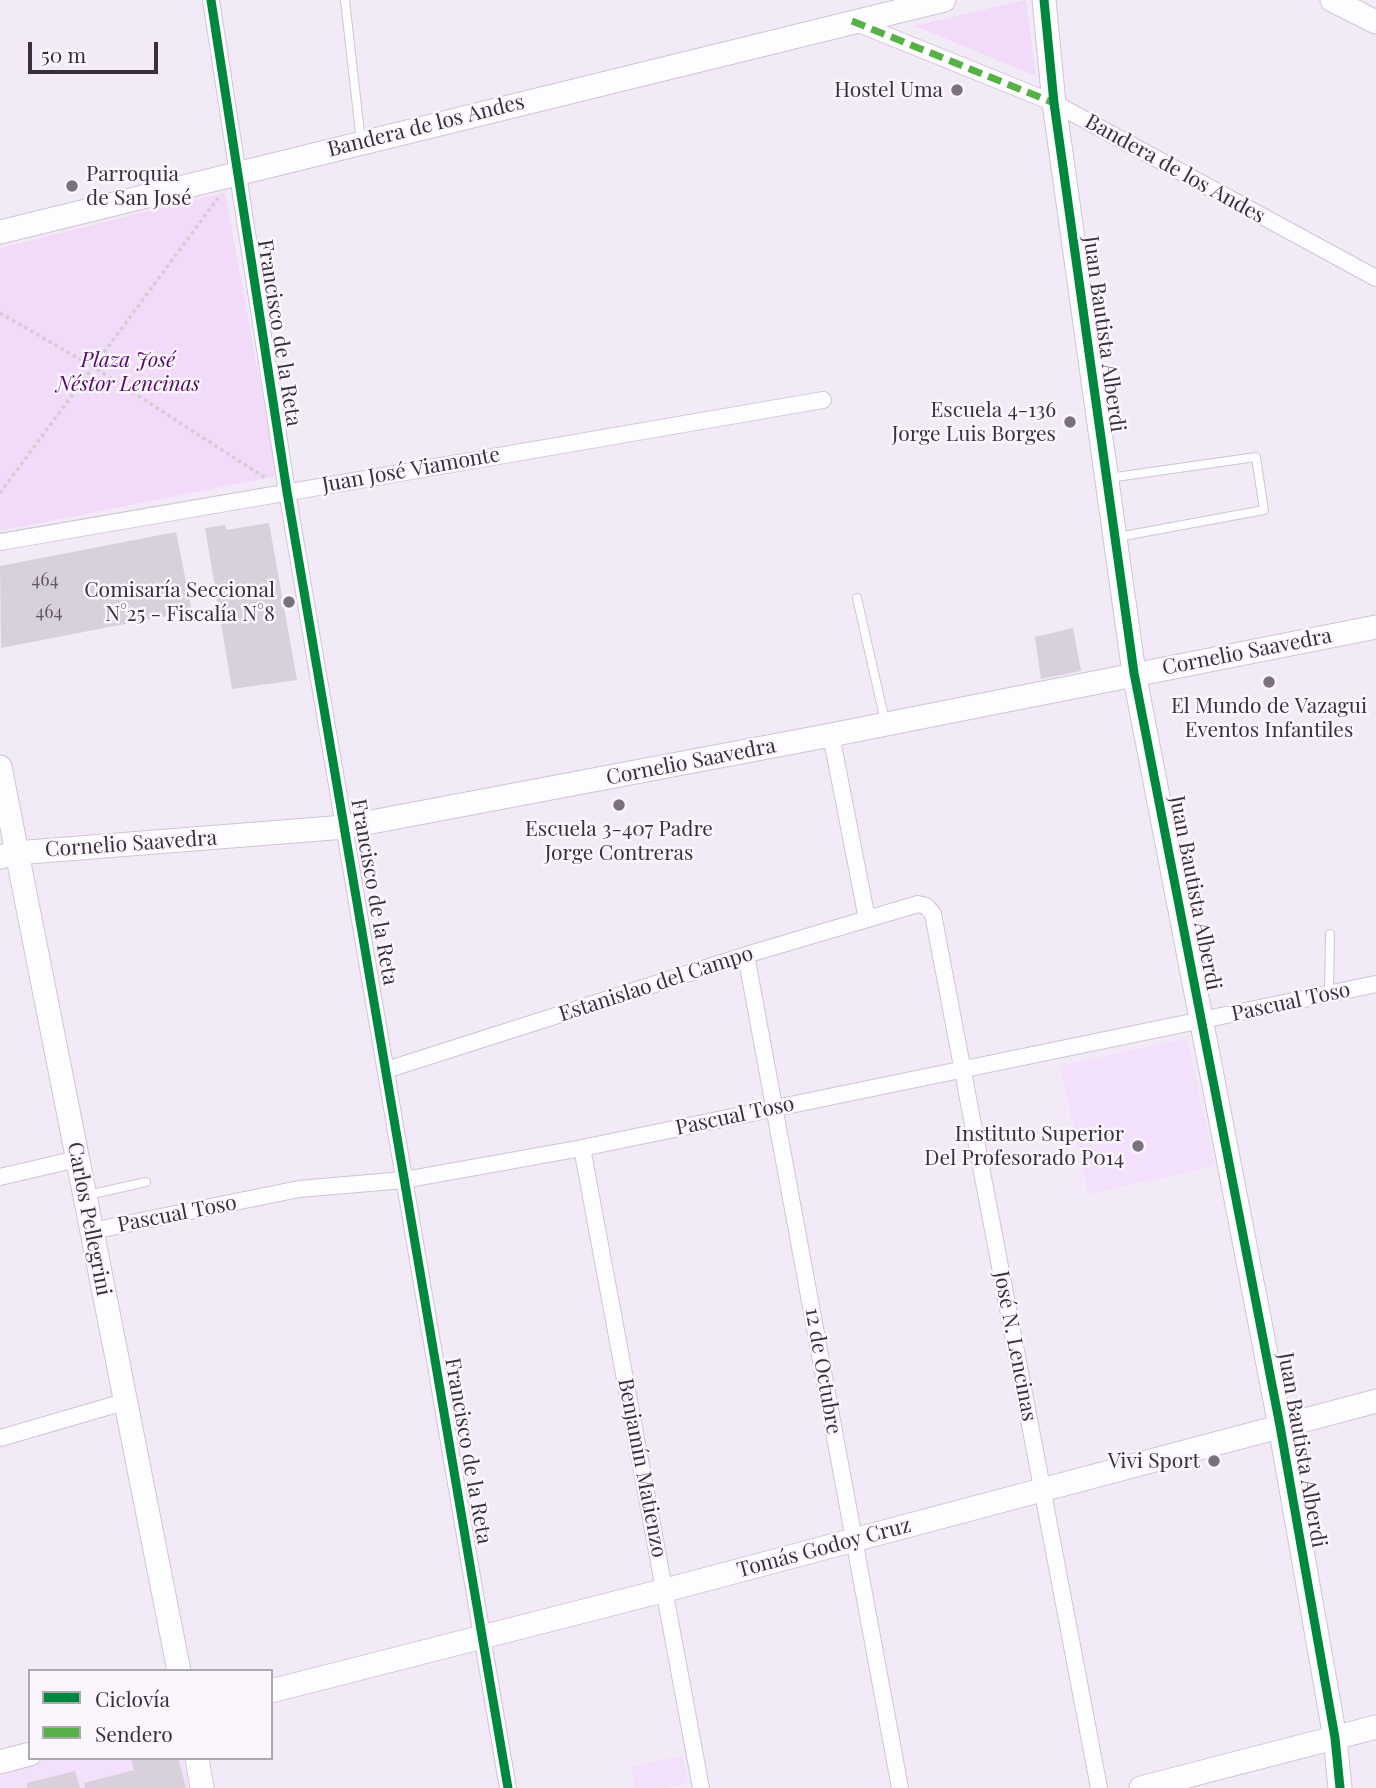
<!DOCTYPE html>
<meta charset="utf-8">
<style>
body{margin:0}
#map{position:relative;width:1376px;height:1788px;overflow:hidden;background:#f3eaf7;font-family:"Playfair Display",serif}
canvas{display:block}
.legend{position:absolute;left:28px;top:1669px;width:245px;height:91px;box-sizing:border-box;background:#fbf6fd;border:2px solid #ada7b0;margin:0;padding:9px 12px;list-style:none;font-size:21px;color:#39303c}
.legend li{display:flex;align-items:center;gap:14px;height:35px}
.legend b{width:35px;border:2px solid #ada7b0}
.scale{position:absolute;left:28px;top:42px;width:130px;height:32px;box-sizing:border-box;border:4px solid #39303c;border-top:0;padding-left:9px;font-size:21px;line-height:24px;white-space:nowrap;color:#39303c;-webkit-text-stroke:5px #fbf6fd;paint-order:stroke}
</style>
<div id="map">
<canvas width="1376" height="1788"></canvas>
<ul class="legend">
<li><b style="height:9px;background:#00873e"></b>Ciclovía</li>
<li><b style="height:9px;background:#56b246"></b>Sendero</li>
</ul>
<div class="scale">50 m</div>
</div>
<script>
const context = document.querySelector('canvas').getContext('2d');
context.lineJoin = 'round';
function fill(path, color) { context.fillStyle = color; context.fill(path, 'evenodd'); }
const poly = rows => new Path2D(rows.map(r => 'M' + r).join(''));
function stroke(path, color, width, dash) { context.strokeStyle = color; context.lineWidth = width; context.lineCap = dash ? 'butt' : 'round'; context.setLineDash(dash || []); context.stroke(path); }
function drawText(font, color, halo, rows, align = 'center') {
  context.font = font + ' "Playfair Display",serif'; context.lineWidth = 5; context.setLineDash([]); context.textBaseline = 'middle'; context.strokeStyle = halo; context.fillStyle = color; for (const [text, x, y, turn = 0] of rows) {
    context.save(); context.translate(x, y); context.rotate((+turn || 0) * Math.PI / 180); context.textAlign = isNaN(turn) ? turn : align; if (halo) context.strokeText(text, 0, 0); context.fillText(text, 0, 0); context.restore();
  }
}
fill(poly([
 [1187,1038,1215,1166,1088,1194,1060,1066],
 [682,1756,688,1783,664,1788,635,1788,631,1767],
 [42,1758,183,1758,188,1788,0,1788,0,1770]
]), '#f3e0fb');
fill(poly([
 [1026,0,1036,76,915,26,1024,0],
 [225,192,277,476,0,531,0,248]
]), '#f1dbf9');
fill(poly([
 [269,523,297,680,232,689,205,528,225,525,226,530],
 [176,532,192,611,1,648,0,566],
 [1073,628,1081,671,1041,679,1035,637],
 [131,1758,178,1758,186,1788,85,1788,84,1783,134,1770],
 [75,1771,80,1788,27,1788,27,1783]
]), '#d8d0db');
const lane = poly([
 [345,0,361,142],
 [1109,478,1256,457,1264,510,1118,537],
 [857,598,885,721],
 [1329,994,1330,934],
 [88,1195,146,1182]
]);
const street = poly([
 [211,0,287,492,508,1788],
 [854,22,1054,103,1376,278],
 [0,542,823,400],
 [831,735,867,919],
 [746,955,900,1788],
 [386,1070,746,955,918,904,926,906,933,914,1099,1788],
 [582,1148,701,1788],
 [0,1177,77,1159],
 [92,1231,299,1189,404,1180,582,1148,1376,984],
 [0,1438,124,1402]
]);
const secondary = poly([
 [1044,0,1054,103,1134,673,1280,1426,1335,1738,1340,1788],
 [1332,0,1376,22],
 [0,232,944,0],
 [0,767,179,1671],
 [0,857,16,853,345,827,831,735,1376,627],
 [271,1691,666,1590,1376,1401],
 [197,1758,202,1788],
 [0,1762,30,1754],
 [1141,1788,1376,1727]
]);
stroke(lane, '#cec6d2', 10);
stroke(street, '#cec6d2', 18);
stroke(secondary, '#cec6d2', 25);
stroke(poly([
 [0,313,92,366,267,479],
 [0,493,218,198]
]), '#d2ced3', 3.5, [3.5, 3.5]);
stroke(lane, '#fdfcfe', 8);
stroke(street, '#fdfcfe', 16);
stroke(secondary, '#fdfcfe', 23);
stroke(poly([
 [852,21,1054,103]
]), '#56b246', 7, [14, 7]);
stroke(poly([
 [211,0,287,492,508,1788],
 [1044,0,1054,103,1134,673,1280,1426,1335,1738,1340,1788]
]), '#00873e', 9);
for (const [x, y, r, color] of [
 [957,90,7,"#7a717d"],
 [72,186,7,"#7a717d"],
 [1070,422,7,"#7a717d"],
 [289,602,7,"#7a717d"],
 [1269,682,7,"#7a717d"],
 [619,805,7,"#7a717d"],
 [1138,1146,7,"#7a717d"],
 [1214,1461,7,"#7a717d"]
]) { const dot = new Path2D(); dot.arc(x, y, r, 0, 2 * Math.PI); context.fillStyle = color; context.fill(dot); stroke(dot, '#fbf6fd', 2.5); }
drawText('18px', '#615864', null, [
 ["464",45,580],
 ["464",49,612]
]);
drawText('21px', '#39303c', '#fbf6fd', [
 ["Hostel Uma",943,90],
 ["Parroquia",86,174,"left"],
 ["de San José",86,198,"left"],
 ["Escuela 4-136",1056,410],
 ["Jorge Luis Borges",1056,434],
 ["Comisaría Seccional",275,590],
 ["N°25 - Fiscalía N°8",275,614],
 ["El Mundo de Vazagui",1269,706,"center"],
 ["Eventos Infantiles",1269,730,"center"],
 ["Escuela 3-407 Padre",619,829,"center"],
 ["Jorge Contreras",619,853,"center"],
 ["Instituto Superior",1124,1134],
 ["Del Profesorado P014",1124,1158],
 ["Vivi Sport",1200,1461]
], 'right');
drawText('21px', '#39303c', '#fbf6fd', [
 ["Bandera de los Andes",426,126,-14],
 ["Bandera de los Andes",1175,169,29],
 ["Francisco de la Reta",279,333,81],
 ["Juan Bautista Alberdi",1104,334,82],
 ["Juan José Viamonte",411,470,-10],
 ["Cornelio Saavedra",1247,652,-11],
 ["Cornelio Saavedra",691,762,-11],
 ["Cornelio Saavedra",131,844,-4],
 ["Francisco de la Reta",374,892,80],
 ["Juan Bautista Alberdi",1195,893,79],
 ["Estanislao del Campo",656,984,-18],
 ["Pascual Toso",1291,1002,-12],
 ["Pascual Toso",735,1116,-12],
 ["Pascual Toso",177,1214,-11],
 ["Carlos Pellegrini",89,1219,79],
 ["José N. Lencinas",1015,1346,79],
 ["12 de Octubre",823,1371,80],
 ["Juan Bautista Alberdi",1302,1450,80],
 ["Francisco de la Reta",468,1451,80],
 ["Benjamín Matienzo",642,1468,79],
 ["Tomás Godoy Cruz",824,1548,-15]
]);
drawText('italic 21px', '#540969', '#fbf6fd', [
 ["Plaza José",128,360],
 ["Néstor Lencinas",128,384]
]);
</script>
